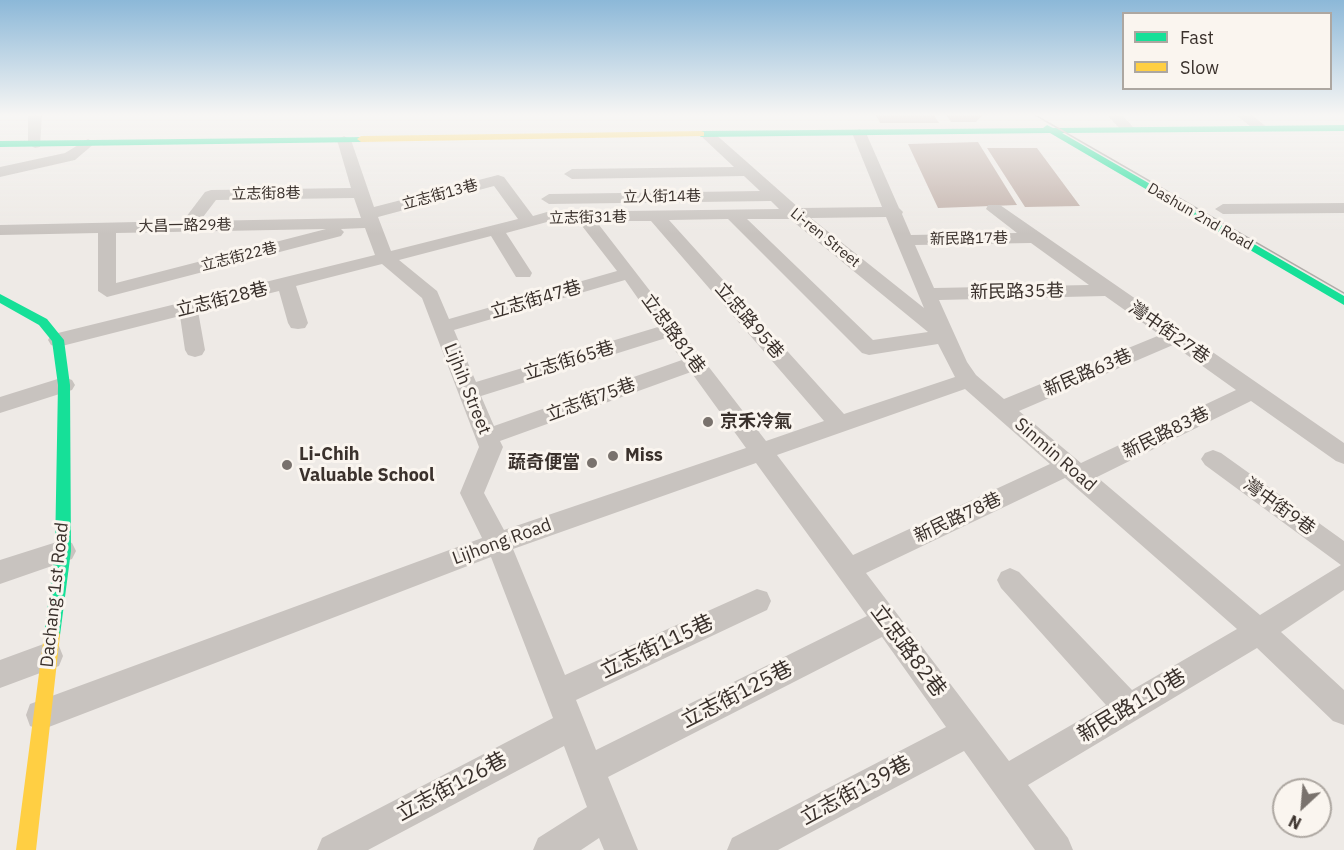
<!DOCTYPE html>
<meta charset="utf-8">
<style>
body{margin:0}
#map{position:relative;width:1344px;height:850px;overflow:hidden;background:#eeeae6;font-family:"IBM Plex Sans",sans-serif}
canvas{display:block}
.legend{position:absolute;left:1122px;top:12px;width:210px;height:78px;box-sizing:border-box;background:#faf5ef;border:2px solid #ada7a1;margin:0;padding:8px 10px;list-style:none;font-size:18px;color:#3a312c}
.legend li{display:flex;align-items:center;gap:12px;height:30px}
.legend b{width:30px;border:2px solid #ada7a1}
.north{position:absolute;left:1272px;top:778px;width:60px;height:60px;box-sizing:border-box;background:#faf5ef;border:2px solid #ada7a1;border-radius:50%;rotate:206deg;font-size:16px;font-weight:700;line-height:24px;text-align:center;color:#3a312c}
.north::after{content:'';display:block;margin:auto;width:21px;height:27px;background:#79726d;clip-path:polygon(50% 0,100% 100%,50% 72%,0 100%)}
</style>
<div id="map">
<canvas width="1344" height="850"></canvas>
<ul class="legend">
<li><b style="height:8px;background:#16e098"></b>Fast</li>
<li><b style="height:8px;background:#ffcf43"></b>Slow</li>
</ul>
<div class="north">N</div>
</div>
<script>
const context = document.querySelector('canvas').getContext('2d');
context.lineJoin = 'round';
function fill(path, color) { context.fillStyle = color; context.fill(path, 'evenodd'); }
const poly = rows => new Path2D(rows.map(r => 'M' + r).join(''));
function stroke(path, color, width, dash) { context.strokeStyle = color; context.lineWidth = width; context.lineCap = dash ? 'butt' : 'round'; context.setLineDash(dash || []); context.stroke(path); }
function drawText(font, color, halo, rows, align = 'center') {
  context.font = font + ' "IBM Plex Sans","Noto Sans TC",sans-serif'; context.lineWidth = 6; context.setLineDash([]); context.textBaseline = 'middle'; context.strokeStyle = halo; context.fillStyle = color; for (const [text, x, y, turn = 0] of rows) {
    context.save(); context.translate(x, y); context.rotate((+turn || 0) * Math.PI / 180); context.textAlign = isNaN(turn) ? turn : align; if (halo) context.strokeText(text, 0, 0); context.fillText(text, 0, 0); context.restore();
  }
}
fill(poly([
 [876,115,934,115,939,123,880,123],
 [946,115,983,115,976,122,951,122],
 [978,142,1017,205,938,208,908,144],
 [987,148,1037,148,1080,206,1025,207]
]), '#c1b0a9');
fill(poly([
 [28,115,42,115,40,147,35,148,28,144,28,115],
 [1107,115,1122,115,1134,128,1132,131,1122,131,1107,115],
 [1236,115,1252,115,1268,128,1266,131,1256,131,1236,115],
 [859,129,866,133,899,208,903,212,902,214,911,235,1017,233,986,209,988,205,1000,205,1344,443,1344,464,1336,461,1251,401,1097,477,1260,615,1341,565,1205,465,1201,459,1205,453,1213,450,1221,453,1344,541,1344,590,1281,632,1344,690,1344,725,1333,721,1257,648,1028,785,1068,838,1073,850,1035,850,964,751,778,850,727,850,732,838,946,727,882,637,608,777,638,850,604,850,599,838,581,850,533,850,538,838,587,807,564,746,368,850,317,850,322,838,553,718,491,557,41,730,30,726,26,715,30,704,482,538,460,493,479,447,422,298,382,264,296,286,308,323,305,328,298,329,291,328,288,323,279,291,198,311,205,350,202,355,195,357,188,355,185,350,180,316,58,347,51,345,48,340,51,335,58,333,375,255,365,228,341,229,344,232,341,236,107,297,98,291,98,233,0,235,0,225,183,221,205,192,211,190,351,188,337,140,344,136,351,140,374,207,498,175,504,177,533,216,547,212,779,209,771,201,549,204,541,199,549,194,760,191,744,176,572,179,564,174,572,169,734,167,703,138,701,135,708,131,713,132,799,208,882,207,852,133,859,129],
 [494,186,518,219,391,251,378,217,494,186],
 [354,198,361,218,200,221,216,200,354,198],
 [886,217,924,308,811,218,886,217],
 [728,219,862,353,869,355,938,344,955,377,844,414,669,220,728,219],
 [747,219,790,219,928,332,873,340,747,219],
 [596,221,651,221,824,421,766,441,596,221],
 [547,222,579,222,617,271,449,319,437,291,399,260,491,236,516,277,530,277,532,273,506,233,547,222],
 [326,229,116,283,116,233,326,229],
 [1031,243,1089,285,934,288,915,245,1031,243],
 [625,280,658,327,476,382,454,330,625,280],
 [1105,296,1160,335,1004,399,976,375,967,362,939,300,1105,296],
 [666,338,682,360,494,426,481,396,666,338],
 [1173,345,1236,390,1081,463,1019,411,1173,345],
 [691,372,746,448,504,530,484,493,503,447,500,441,691,372],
 [965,389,1050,464,853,555,777,455,965,389],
 [756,463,867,616,596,750,576,700,767,610,771,601,767,592,757,589,565,675,513,549,756,463],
 [1065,478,1237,629,1132,690,1019,572,1010,568,1001,572,997,580,1001,588,1106,705,1009,761,866,573,1065,478],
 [88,139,95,143,75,160,0,177,0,167,65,153,88,139],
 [1344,203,1344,213,1223,214,1215,209,1223,204,1344,203],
 [64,377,72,380,75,385,72,390,0,413,0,397,64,377],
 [63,540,72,543,76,551,72,559,0,584,0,560,63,540],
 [49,642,59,646,63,656,59,666,0,688,0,660,49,642]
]), '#c8c3bf');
fill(poly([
 [1047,125,1053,128,1344,125,1344,131,1062,133,1344,296,1344,305,1050,133,701,137,697,134,701,131,1043,128,1047,125],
 [364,137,364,141,361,142,0,147,0,141,364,137],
 [0,294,47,319,64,340,70,385,71,551,60,635,58,641,52,643,46,641,44,635,55,551,58,385,52,341,39,325,0,303,0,294]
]), '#16e098');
fill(poly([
 [701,131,704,132,704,136,361,142,357,139,361,136,701,131],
 [52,627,58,629,60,635,36,850,16,850,44,635,46,629,52,627]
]), '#ffcf43');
stroke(poly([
 [1035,115,1344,293]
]), '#b0aca9', 1.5);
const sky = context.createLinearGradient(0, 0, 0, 234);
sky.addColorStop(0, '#8cb8d8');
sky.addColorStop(0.49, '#f7f6f4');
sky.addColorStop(1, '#f7f6f400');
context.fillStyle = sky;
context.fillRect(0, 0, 1344, 234);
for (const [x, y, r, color] of [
 [708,422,6,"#79726d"],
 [613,456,6,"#79726d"],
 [592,463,6,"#79726d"],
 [287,465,6,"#79726d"]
]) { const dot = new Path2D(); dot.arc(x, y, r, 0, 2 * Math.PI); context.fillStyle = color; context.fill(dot); stroke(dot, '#faf5ef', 2); }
drawText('15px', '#3a312c', '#faf5ef', [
 ["立志街8巷",266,194,-1],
 ["立志街13巷",440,195,-15],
 ["立人街14巷",662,197,-1],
 ["Dashun 2nd Road",1200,217,30],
 ["立志街31巷",588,218,-1],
 ["大昌一路29巷",185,226,-1],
 ["Li-ren Street",825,238,39],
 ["新民路17巷",969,239,-1],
 ["立志街22巷",239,257,-14]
]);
drawText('18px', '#3a312c', '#faf5ef', [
 ["新民路35巷",1017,292,-1],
 ["立志街28巷",222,300,-14],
 ["立志街47巷",536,300,-16],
 ["立忠路95巷",749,321,49],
 ["灣中街27巷",1169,333,35],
 ["立忠路81巷",673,334,54],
 ["立志街65巷",569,361,-17],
 ["新民路63巷",1088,373,-23],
 ["Lijhih Street",467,389,68],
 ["立志街75巷",591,400,-20],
 ["新民路83巷",1166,433,-26],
 ["Sinmin Road",1055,455,41],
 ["灣中街9巷",1279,507,36],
 ["新民路78巷",958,518,-25],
 ["Lijhong Road",502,542,-20],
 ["Dachang 1st Road",55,595,-84]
]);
drawText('bold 18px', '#3a312c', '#faf5ef', [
 ["京禾冷氣",720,422],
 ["Li-Chih",299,455],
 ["Valuable School",299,476],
 ["Miss",625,456],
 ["蔬奇便當",580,463,"right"]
], 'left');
drawText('21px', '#3a312c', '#faf5ef', [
 ["立志街115巷",657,647,-25],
 ["立忠路82巷",908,651,53],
 ["立志街125巷",737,695,-27],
 ["新民路110巷",1132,706,-31],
 ["立志街126巷",452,787,-28],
 ["立志街139巷",856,791,-28]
]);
</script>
